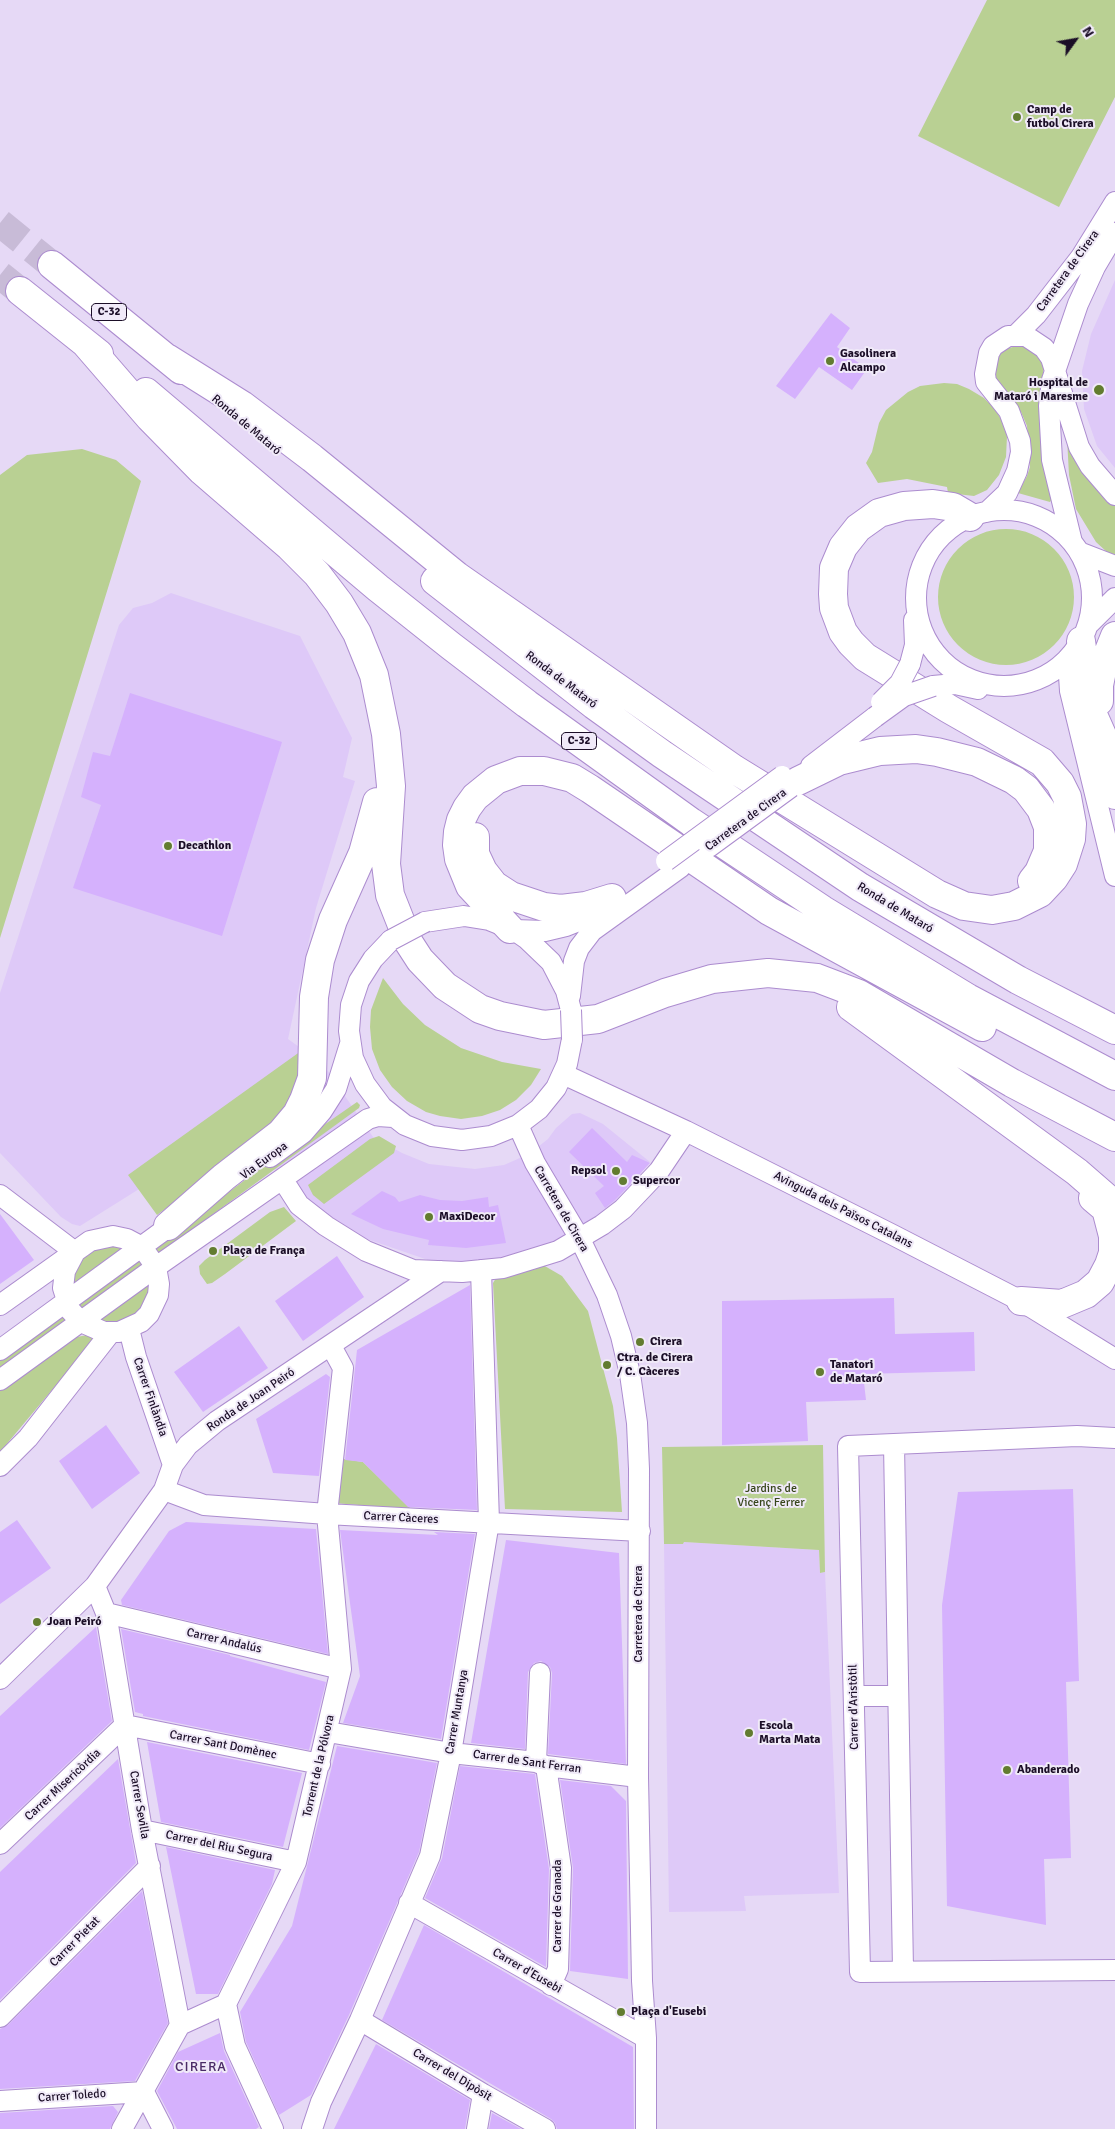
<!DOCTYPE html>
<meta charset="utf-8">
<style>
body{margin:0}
#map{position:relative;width:1115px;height:2129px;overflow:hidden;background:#e6d9f6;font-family:Signika,sans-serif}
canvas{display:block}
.north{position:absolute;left:1050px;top:15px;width:50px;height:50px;-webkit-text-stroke:4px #f0eaf8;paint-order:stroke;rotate:58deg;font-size:14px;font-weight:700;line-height:20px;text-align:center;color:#1b0e27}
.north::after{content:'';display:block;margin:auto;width:18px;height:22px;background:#1b0e27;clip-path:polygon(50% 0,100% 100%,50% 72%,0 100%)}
</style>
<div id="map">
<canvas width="1115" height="2129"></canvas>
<div class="north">N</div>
</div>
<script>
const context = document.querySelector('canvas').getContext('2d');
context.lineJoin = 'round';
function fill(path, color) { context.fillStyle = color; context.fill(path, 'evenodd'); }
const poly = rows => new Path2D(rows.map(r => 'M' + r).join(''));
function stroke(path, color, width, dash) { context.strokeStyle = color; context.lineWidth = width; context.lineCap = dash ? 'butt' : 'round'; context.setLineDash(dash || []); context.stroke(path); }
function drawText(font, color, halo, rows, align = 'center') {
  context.font = font + ' Signika,sans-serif'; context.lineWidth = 4; context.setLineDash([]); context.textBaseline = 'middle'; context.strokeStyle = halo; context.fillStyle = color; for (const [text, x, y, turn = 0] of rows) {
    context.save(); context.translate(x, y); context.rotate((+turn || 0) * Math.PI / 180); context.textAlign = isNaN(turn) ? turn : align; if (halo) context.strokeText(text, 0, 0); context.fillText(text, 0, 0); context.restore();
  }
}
fill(poly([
 [1115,280,1115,468,1097,446,1084,409,1082,371,1091,334],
 [171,593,300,636,352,738,343,777,355,781,316,908,288,1039,323,1064,373,1137,402,1153,429,1164,475,1169,504,1165,529,1154,548,1139,556,1128,572,1114,580,1113,603,1124,650,1162,623,1196,581,1230,526,1254,463,1266,431,1261,367,1239,299,1205,243,1124,80,1226,72,1224,61,1217,0,1153,0,993,119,625,133,608,152,603],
 [684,1542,819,1550,820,1573,825,1572,839,1893,744,1896,746,1911,669,1912,664,1544,683,1544]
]), '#dec9f8');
fill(poly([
 [987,0,1115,0,1115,97,1059,207,918,136],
 [1020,345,1029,346,1040,356,1044,367,1042,384,1052,499,1050,502,1018,493,1027,476,1030,467,1027,426,1021,412,1006,394,998,388,992,373,994,364,1002,350],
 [944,383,957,384,969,389,984,398,995,409,1005,426,1007,436,1006,457,999,475,987,490,974,496,948,493,947,487,907,479,878,483,866,463,872,452,879,423,886,410,908,392,920,386],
 [1067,438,1097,488,1115,505,1115,555,1108,553,1096,542,1076,509,1069,475],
 [82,449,116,460,141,481,0,938,0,475,27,455],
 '938 597a68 68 0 1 1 136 0a68 68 0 1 1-136 0Z',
 [383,978,403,1004,425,1025,461,1048,502,1062,541,1069,531,1085,516,1100,500,1110,482,1116,461,1119,440,1116,426,1112,407,1101,392,1087,380,1070,372,1049,370,1027,371,1010],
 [308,1046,307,1074,275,1128,157,1215,128,1175],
 [357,1102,360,1105,359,1108,161,1252,158,1253,154,1248,249,1177],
 [379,1136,396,1146,394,1153,324,1204,313,1195,308,1185,370,1139],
 [284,1207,296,1221,225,1274,212,1283,207,1284,200,1274,199,1266,205,1260,270,1212],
 [112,1246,122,1248,123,1250,75,1285,72,1282,73,1275,81,1259,96,1249],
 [137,1260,142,1263,142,1266,81,1309,79,1306,80,1303],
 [543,1265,562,1276,588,1311,613,1406,617,1438,622,1512,505,1509,493,1283,499,1273],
 [148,1283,149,1290,144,1305,135,1314,120,1322,112,1323,100,1321,101,1318],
 [63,1316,65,1322,0,1369,0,1361],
 [87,1335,93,1337,93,1341,0,1452,0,1391,66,1343,77,1337],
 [823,1445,825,1572,820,1573,819,1550,684,1542,683,1544,664,1544,662,1447],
 [337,1458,363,1462,411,1509,333,1503]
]), '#b9d093');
fill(poly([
 [831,313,850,328,837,347,867,369,852,390,819,367,795,399,776,386],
 [130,693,282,742,222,936,73,888,101,805,81,797,93,752,110,756],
 [592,1128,627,1162,632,1155,650,1163,615,1200,605,1208,595,1193,604,1186,569,1152],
 [382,1191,395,1197,399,1202,420,1195,440,1200,462,1201,488,1197,489,1207,498,1205,506,1243,466,1248,428,1245,429,1240,383,1229,351,1214],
 [0,1214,34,1260,0,1284],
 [337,1256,364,1297,303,1341,275,1301],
 [470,1285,477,1510,408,1507,363,1462,345,1460,357,1350],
 [894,1298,895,1334,974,1332,975,1371,863,1374,866,1400,806,1402,808,1441,722,1445,722,1301],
 [239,1326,268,1368,203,1412,174,1372],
 [326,1374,330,1377,319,1476,273,1473,256,1419],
 [106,1425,140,1473,92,1509,59,1461],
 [1073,1489,1079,1681,1066,1682,1071,1858,1044,1859,1046,1925,947,1906,942,1605,958,1492],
 [17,1520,51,1568,0,1604,0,1532],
 [186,1522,316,1529,328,1654,122,1605,121,1600,169,1531],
 [340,1530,438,1535,434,1532,475,1534,441,1739,343,1723,360,1676],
 [506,1540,619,1553,626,1764,548,1754,552,1673,550,1667,541,1661,534,1663,528,1672,525,1749,471,1743],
 [96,1627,112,1721,0,1828,0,1716],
 [121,1629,230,1655,230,1656,326,1682,309,1750,143,1716,143,1714,135,1712],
 [147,1742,302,1773,283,1847,161,1822],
 [337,1746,437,1763,419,1852,349,2015,311,2095,279,2115,246,2042,240,2012,292,1926],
 [118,1759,136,1863,0,2000,0,1872],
 [460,1766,535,1774,549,1869,546,1967,425,1898,442,1858],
 [560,1780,611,1786,626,1801,628,1979,570,1971,573,1868],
 [166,1847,275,1870,272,1884,218,1994,196,1994],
 [142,1891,168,2023,135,2081,0,2089,0,2029,8,2025],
 [424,1925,633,2047,634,2129,557,2129,555,2123,551,2119,382,2020],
 [220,2033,224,2051,259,2127,256,2129,177,2129,157,2091,178,2052],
 [376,2044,470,2100,465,2129,334,2129],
 [113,2106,118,2112,110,2129,0,2129,0,2113],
 [492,2113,521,2129,489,2129]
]), '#d5b1fd');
stroke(poly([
 [0,223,52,265],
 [0,275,20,291]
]), '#c8bbd7', 28, [28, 14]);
const minor = poly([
 [1015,336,1036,315,1081,257,1115,202],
 '916 598a88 88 0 1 1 176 0a88 88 0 1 1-176 0Z',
 [987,512,1007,493,1017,471,1021,452,1020,441,1009,411,986,382,985,374,989,353,993,346,1008,336,1026,336,1044,348,1051,358,1079,447,1090,466,1115,495],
 [1072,542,1052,460,1049,406,1052,380,1078,304,1095,267,1115,233],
 [1079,552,1115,566],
 [1089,624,1115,598],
 [1068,660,1070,691,1115,876],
 [910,664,915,645,914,620],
 [933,686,955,684,978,689],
 [811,766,875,717],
 [425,922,464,916,489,920,514,930,527,939,551,962,566,991,571,1010],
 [514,930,545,931,566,926,586,918,603,906],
 [391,940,373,959,359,981,351,1005,349,1031,353,1058,365,1084,382,1107,405,1125,432,1136,462,1140,491,1136,518,1125,539,1109,556,1088,567,1064,572,1039],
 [570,996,574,961,579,948,592,931,681,867],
 [563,1074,686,1131,893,1235,1021,1301,1115,1359],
 [518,1125,535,1163,580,1239,607,1295,621,1336,630,1374,637,1423,639,1469,638,1777,642,1981,646,2038,646,2129],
 [270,1157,303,1133,322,1111,336,1089,350,1044],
 [283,1180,299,1205,326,1226,366,1251,413,1270,462,1272,503,1268,558,1251,602,1225,623,1209,659,1171,686,1131],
 [0,1195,75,1252],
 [0,1305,90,1241,113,1236,127,1239,142,1247,156,1267,159,1284,158,1295,149,1314,141,1322,119,1332,104,1332,81,1322,70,1310,63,1288,65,1271,75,1252],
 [129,1329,136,1357,173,1465],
 [0,1350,178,1220],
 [0,1380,156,1267,368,1119,378,1116,393,1117],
 [1115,1438,1077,1436,848,1446,860,1972,1115,1970],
 [894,1444,903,1970],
 [0,1466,28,1438,111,1332],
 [164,1490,204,1505,327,1514,640,1531],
 [95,1586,106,1613,142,1830,180,2025],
 [106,1613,341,1669],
 [0,1679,95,1586,164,1490,173,1465,188,1445,217,1421,441,1271],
 [854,1696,898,1696],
 [328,1732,451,1753,536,1762,546,1766,638,1777],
 [536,1762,540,1673],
 [546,1766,561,1868,558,1969,551,1985],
 [142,1830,296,1862],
 [0,1844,125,1725,320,1764],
 [409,1903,646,2038],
 [226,2004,235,2046,273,2129],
 [0,2017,150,1866],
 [360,2020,483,2094,545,2129],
 [0,2101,144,2092,163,2129],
 [122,2129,180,2025,226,2004,296,1862,341,1669,327,1514,343,1368,331,1346],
 [312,2129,321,2102,360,2020,430,1856,451,1753,489,1522,481,1270],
 [477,2129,483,2094]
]);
const highway = poly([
 [52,265,181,370],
 [20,291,99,354],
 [86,344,150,418,202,471,290,547,317,574,339,603,357,633,374,675,386,734,391,786,386,864,390,895,409,943,420,960,445,986,480,1009,500,1016,544,1025,598,1019,665,993,712,979,768,973,817,978,859,994,1012,1083,1115,1137],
 [167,358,242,405,312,458,457,576,734,769,937,894,964,906,992,910,1014,906,1040,893,1054,878,1063,864,1071,839,1072,824,1067,797,1060,783,1042,762,949,709,865,657,851,643,843,632,834,608,833,594,834,568,843,547,858,528,879,513,904,506,933,504,953,507,970,517],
 [146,392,378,588,451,646,527,704,691,822,823,910,968,998,1115,1076],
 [435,581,594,705,662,754,860,887,1018,980,1115,1030],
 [1081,641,1090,708,1102,735,1115,795],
 [1099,701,1099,685,1103,666,1115,636],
 [798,781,839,761,880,751,916,749,937,752,977,762,1014,780,1026,789,1041,809,1048,827,1048,851,1039,872,1032,881],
 [475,837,475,854,483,871,494,885,511,896,544,907,561,909,586,906,612,898],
 [510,929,470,886,459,859,457,845,458,832,461,820,467,808,475,797,496,780,520,771,544,771,572,778,590,789,769,911,982,1027],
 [851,1007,1077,1172,1108,1199,1115,1210],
 [168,1226,224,1177,281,1133,297,1114,304,1100,312,1078,314,997,320,960,333,920,363,853,377,802],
 [1021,1301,1062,1304,1086,1294,1100,1282,1109,1265,1113,1253,1113,1236,1106,1209,1093,1198]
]);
stroke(minor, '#ac8ccf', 22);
stroke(highway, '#ac8ccf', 30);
stroke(minor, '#fff', 20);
stroke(highway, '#fff', 28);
const minorBridge = poly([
 [881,702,900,683,910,664],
 [875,717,904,696,933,686],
 [709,847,791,787],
 [666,861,782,776],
 [391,940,425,922],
 [571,1010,572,1039]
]);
stroke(minorBridge, '#ac8ccf', 22, []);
stroke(minorBridge, '#fff', 20);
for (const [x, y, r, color] of [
 [1017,117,5,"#627c30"],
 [830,361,5,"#627c30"],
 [1099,390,6,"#627c30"],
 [168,846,5,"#627c30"],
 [616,1171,5,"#627c30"],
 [623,1181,5,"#627c30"],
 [429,1217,5,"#627c30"],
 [213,1251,5,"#627c30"],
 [640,1342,5,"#627c30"],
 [607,1365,5,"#627c30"],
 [820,1372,5,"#627c30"],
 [37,1622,5,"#627c30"],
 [749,1733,5,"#627c30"],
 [1007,1770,5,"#627c30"],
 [621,2012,5,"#627c30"]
]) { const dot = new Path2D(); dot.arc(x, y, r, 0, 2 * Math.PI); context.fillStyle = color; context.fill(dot); stroke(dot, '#f0eaf8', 2); }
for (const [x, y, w] of [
 [109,312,35],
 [579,741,35]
]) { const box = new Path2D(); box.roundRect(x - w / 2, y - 8.5, w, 17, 4); context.fillStyle = '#f0eaf8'; context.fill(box); stroke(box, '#1b0e27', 1); }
drawText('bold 11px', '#1b0e27', null, [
 ["C-32",109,312],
 ["C-32",579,741]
]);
drawText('bold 12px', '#1b0e27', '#f0eaf8', [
 ["Camp de",1027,110],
 ["futbol Cirera",1027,124],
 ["Gasolinera",840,354],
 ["Alcampo",840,368],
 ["Hospital de",1088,383,"right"],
 ["Mataró i Maresme",1088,397,"right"],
 ["Decathlon",178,846],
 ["Repsol",606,1171,"right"],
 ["Supercor",633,1181],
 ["MaxiDecor",439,1217],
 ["Plaça de França",223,1251],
 ["Cirera",650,1342],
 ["Ctra. de Cirera",617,1358],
 ["/ C. Càceres",617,1372],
 ["Tanatori",830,1365],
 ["de Mataró",830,1379],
 ["Joan Peiró",47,1622],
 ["Escola",759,1726],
 ["Marta Mata",759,1740],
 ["Abanderado",1017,1770],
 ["Plaça d'Eusebi",631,2012]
], 'left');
drawText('12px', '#1b0e27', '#f0eaf8', [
 ["Carretera de Cirera",1068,271,-54],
 ["Ronda de Mataró",246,425,40],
 ["Ronda de Mataró",561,680,37],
 ["Carretera de Cirera",746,820,-36],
 ["Ronda de Mataró",895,908,31],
 ["Via Europa",264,1161,-36],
 ["Carretera de Cirera",561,1209,60],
 ["Avinguda dels Països Catalans",843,1210,27],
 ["Carrer Finlàndia",150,1397,71],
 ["Ronda de Joan Peiró",251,1400,-34],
 ["Carrer Càceres",401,1518,3],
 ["Carretera de Cirera",639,1614,-90],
 ["Carrer Andalús",224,1641,13],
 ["Carrer d'Aristòtil",854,1707,-91],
 ["Carrer Muntanya",457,1712,-80],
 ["Carrer Sant Domènec",223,1745,11],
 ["Carrer de Sant Ferran",527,1762,8],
 ["Torrent de la Pólvora",319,1766,-77],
 ["Carrer Misericòrdia",63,1785,-43],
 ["Carrer Sevilla",139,1805,80],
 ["Carrer del Riu Segura",219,1846,12],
 ["Carrer de Granada",558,1906,-90],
 ["Carrer Pietat",75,1942,-45],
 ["Carrer d'Eusebi",527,1971,30],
 ["Carrer del Dipòsit",452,2075,31],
 ["Carrer Toledo",72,2096,-4]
]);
drawText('12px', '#37461b', '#f0eaf8', [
 ["Jardins de",771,1489],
 ["Vicenç Ferrer",771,1503]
]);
context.letterSpacing = '1px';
drawText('14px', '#4a2b66', '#f0eaf8', [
 ["CIRERA",201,2067]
]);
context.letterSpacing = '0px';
</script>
